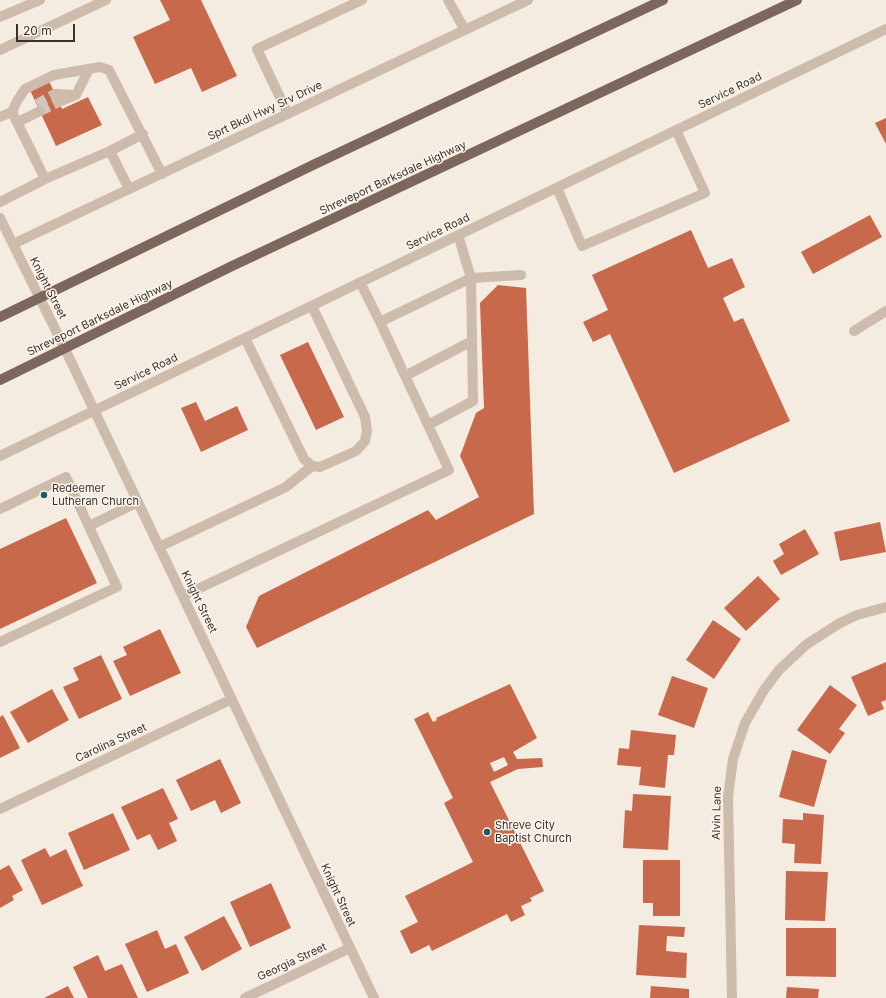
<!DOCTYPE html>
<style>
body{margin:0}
#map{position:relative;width:886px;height:998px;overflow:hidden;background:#f4ebe1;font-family:Inter,sans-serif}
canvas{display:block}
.scale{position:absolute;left:16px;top:24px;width:59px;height:18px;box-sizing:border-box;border:2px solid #3b302b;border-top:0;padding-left:5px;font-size:12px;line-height:14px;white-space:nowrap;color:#3b302b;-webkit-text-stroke:3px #fbf5ee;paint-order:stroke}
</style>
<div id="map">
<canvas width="886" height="998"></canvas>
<div class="scale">20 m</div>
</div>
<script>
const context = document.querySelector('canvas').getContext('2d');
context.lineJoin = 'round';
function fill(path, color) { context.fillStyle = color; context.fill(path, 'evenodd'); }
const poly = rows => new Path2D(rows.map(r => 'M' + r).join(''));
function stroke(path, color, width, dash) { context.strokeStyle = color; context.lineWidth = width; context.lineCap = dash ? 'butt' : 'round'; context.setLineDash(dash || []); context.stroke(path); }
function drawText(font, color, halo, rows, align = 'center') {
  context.font = font + ' Inter,sans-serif'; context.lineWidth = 3; context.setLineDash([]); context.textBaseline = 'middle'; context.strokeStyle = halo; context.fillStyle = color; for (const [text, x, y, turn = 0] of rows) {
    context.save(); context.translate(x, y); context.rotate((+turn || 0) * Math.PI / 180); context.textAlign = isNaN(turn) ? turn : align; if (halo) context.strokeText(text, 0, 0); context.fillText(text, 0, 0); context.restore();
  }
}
fill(poly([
 [160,0,201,0,237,76,202,92,191,68,155,84,133,37,170,20],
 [49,81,62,109,88,97,102,125,56,146,30,90],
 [886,118,886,144,875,123],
 [870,215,882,237,813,274,801,252],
 [691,230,708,268,732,258,745,287,723,298,734,322,743,318,790,421,674,473,610,334,593,342,583,322,608,310,592,275],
 [498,285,526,288,534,514,257,648,246,627,259,596,428,510,436,520,479,497,460,456,476,413,484,408,480,303],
 [308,342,344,417,316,430,280,355],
 [196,402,205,421,237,406,248,430,201,452,181,408],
 [66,518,97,583,0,629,0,549],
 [880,522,886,552,840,561,834,532],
 [805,529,819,554,781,575,773,561,784,554,779,544],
 [758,576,780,599,746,631,724,608],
 [713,620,741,639,714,679,686,660],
 [160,629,181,673,130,696,113,661,127,655,123,647],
 [101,655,122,699,79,719,63,687,79,680,73,668],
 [886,662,886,700,881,702,884,709,868,716,851,677],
 [672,676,708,688,694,728,658,715],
 [510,684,537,738,513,752,517,759,542,758,543,767,518,769,490,782,544,891,530,898,532,901,521,906,525,915,511,922,507,914,432,951,429,945,411,954,400,931,418,922,405,896,473,862,444,803,453,798,414,719,428,712,433,722,437,720,436,718],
 [504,757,508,765,494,772,490,763],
 [830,685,857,705,839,729,845,733,830,754,797,730],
 [52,689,69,720,28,743,10,712],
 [3,715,20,748,0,758,0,717],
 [631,730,676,735,674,755,668,755,665,788,639,785,641,767,617,765,619,748,629,749],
 [792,750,827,760,814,807,779,797],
 [220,759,241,803,221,813,215,800,191,811,176,780],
 [163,788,178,819,169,823,177,841,158,850,150,834,137,840,121,807],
 [633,794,671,796,668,850,623,848,625,810,632,811],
 [113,813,130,850,84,870,68,833],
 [803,813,824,815,821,864,794,863,795,844,782,843,783,819,803,820],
 [45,848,50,857,66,849,83,886,42,905,21,860],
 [643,860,680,860,680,916,653,916,653,903,643,903],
 [9,865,23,890,12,896,14,900,0,908,0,870],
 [786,871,828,872,825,921,785,920],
 [271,883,291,928,250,947,230,902],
 [224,916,242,949,202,971,184,937],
 [639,925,685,927,684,937,667,936,666,951,687,953,686,978,636,975],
 [786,928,836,928,836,977,786,976],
 [157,930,165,949,176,944,189,973,147,992,125,944],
 [98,955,105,971,122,964,138,998,88,998,73,967],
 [68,986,74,998,44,998],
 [651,986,689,989,689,998,650,998],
 [787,987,819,989,818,998,786,998]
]), '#c8694b');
stroke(poly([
 [37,104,55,94],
 [40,111,59,102]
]), '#cfc6bd', 10, [10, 5]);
stroke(poly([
 [448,0,465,30],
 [0,17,40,0],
 [0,50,106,0],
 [55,94,73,95],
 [59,102,76,95,89,69],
 [12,112,45,179],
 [288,114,257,49,362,0],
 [0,117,12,112,17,101,25,89,54,75,100,67,109,70,162,174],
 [18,122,40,111],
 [110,151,129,189],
 [557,188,582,246,705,193,676,130],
 [0,202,45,179,110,151,143,134],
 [0,218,65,349,374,998],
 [13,244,528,0],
 [360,282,380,322,471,278,458,235],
 [854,331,886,311],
 [245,338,304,459,312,466,320,467,356,451,365,441,367,431,365,417,312,306],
 [405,376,472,341],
 [428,425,473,401,471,278,521,275],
 [0,456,886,29],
 [0,509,66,477,117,587,0,642],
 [89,526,138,502],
 [159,547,286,487,312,466],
 [183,596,449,470,380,322],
 [0,809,232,699],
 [245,998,350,948],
 [732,998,728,797,733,759,745,723,764,690,779,670,807,644,840,623,857,615,886,607]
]), '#cdbbac', 10);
stroke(poly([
 [0,317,313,165,663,0],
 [0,380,230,267,797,0]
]), '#7d675c', 10);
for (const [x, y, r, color] of [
 [44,495,4,"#1f5a5e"],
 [487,832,4,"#1f5a5e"]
]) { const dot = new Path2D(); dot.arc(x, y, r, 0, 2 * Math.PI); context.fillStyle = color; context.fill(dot); stroke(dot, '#fbf5ee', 1.5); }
drawText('11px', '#3b302b', '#fbf5ee', [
 ["Service Road",730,91,-26],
 ["Sprt Bkdl Hwy Srv Drive",265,111,-25],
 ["Shreveport Barksdale Highway",393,178,-25],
 ["Service Road",438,232,-26],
 ["Knight Street",48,288,63],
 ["Shreveport Barksdale Highway",100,318,-26],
 ["Service Road",146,372,-26],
 ["Knight Street",199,602,64],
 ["Carolina Street",111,743,-25],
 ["Alvin Lane",717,813,-89],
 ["Knight Street",338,895,65],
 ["Georgia Street",292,962,-25]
]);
drawText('11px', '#3b302b', '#fbf5ee', [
 ["Redeemer",52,489],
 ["Lutheran Church",52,502],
 ["Shreve City",495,826],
 ["Baptist Church",495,839]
], 'left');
</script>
